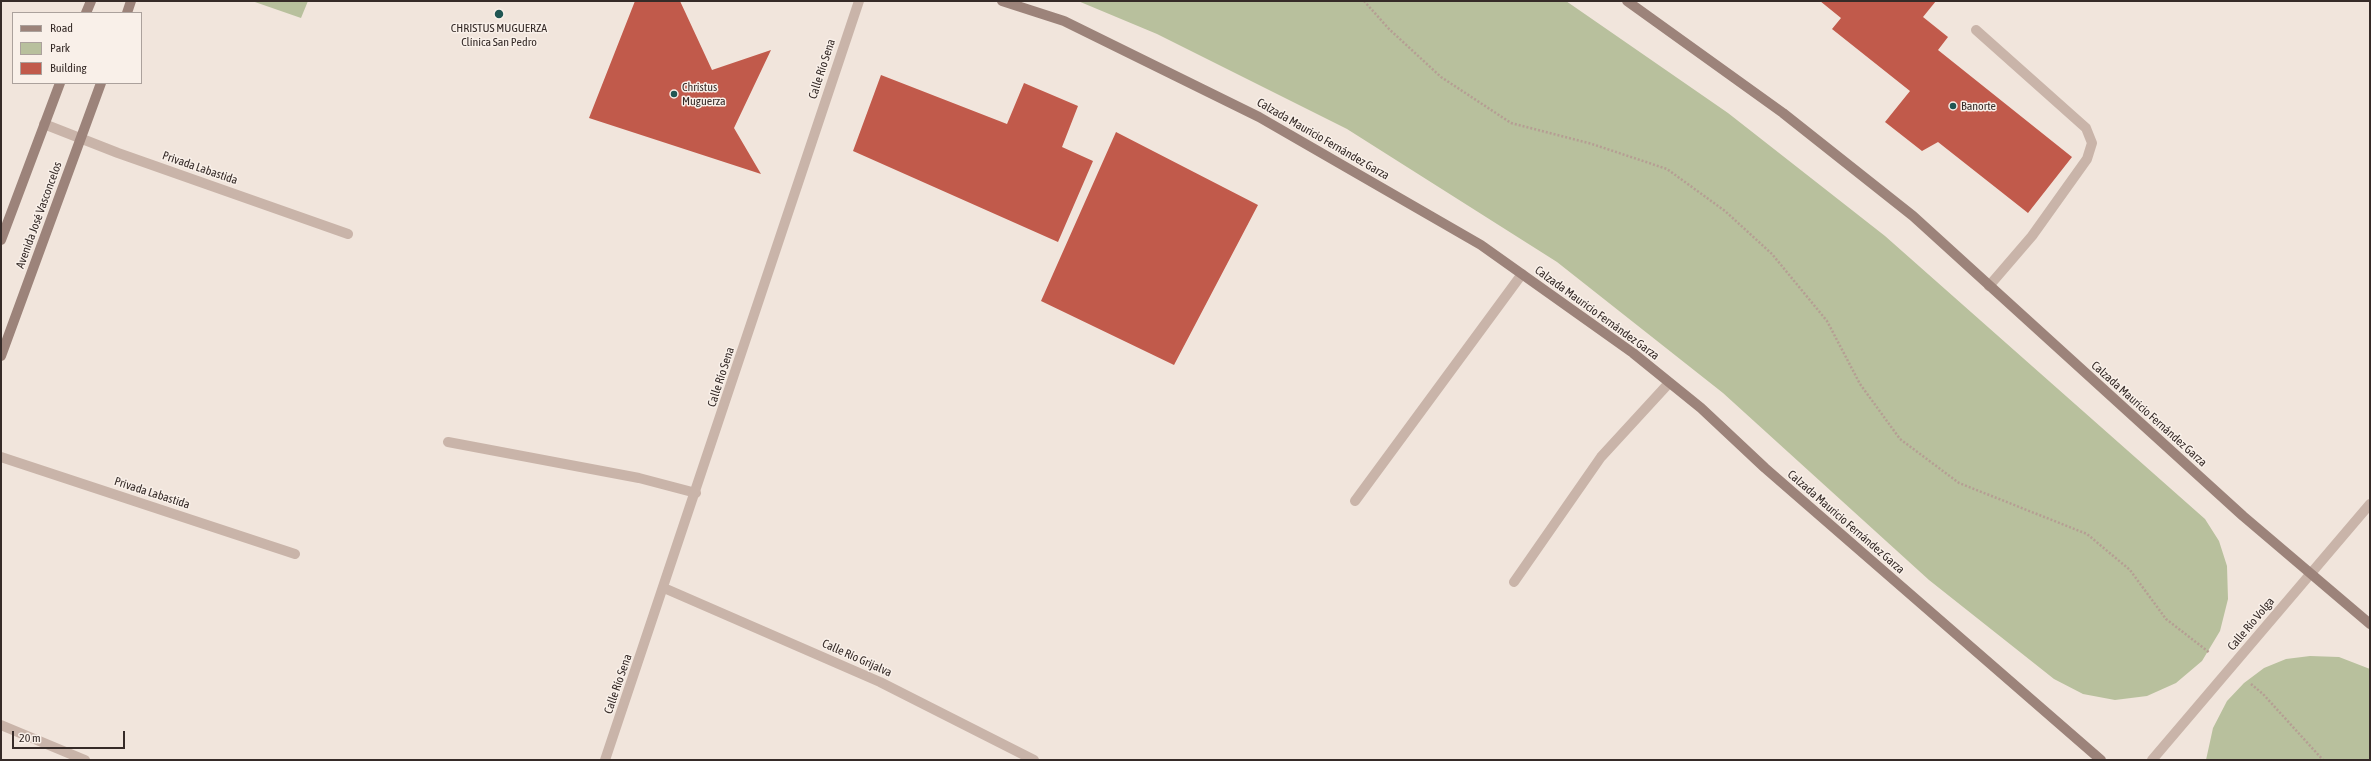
<!DOCTYPE html>
<meta charset="utf-8">
<style>
body{margin:0}
#map{position:relative;width:2371px;height:761px;overflow:hidden;background:#f1e5dc;font-family:"Asap Condensed",sans-serif}
canvas{display:block}
.frame{position:absolute;inset:0;border:2px solid #362b28;pointer-events:none}
.legend{position:absolute;left:12px;top:12px;width:130px;height:72px;box-sizing:border-box;background:#f9f0e9;border:1px solid #aba19c;margin:0;padding:5px 7px;list-style:none;font-size:12px;color:#362b28}
.legend li{display:flex;align-items:center;gap:8px;height:20px}
.legend b{width:20px;border:1px solid #aba19c}
.scale{position:absolute;left:12px;top:731px;width:113px;height:18px;box-sizing:border-box;border:2px solid #362b28;border-top:0;padding-left:5px;font-size:12px;line-height:14px;white-space:nowrap;color:#362b28;-webkit-text-stroke:3px #f9f0e9;paint-order:stroke}
</style>
<div id="map">
<canvas width="2371" height="761"></canvas>
<div class="frame"></div>
<ul class="legend">
<li><b style="height:5px;background:#9c837a"></b>Road</li>
<li><b style="height:11px;background:#b8c09d"></b>Park</li>
<li><b style="height:11px;background:#c15a4b"></b>Building</li>
</ul>
<div class="scale">20 m</div>
</div>
<script>
const context = document.querySelector('canvas').getContext('2d');
context.lineJoin = 'round';
function fill(path, color) { context.fillStyle = color; context.fill(path, 'evenodd'); }
const poly = rows => new Path2D(rows.map(r => 'M' + r).join(''));
function stroke(path, color, width, dash) { context.strokeStyle = color; context.lineWidth = width; context.lineCap = dash ? 'butt' : 'round'; context.setLineDash(dash || []); context.stroke(path); }
function drawText(font, color, halo, rows, align = 'center') {
  context.font = font + ' "Asap Condensed",sans-serif'; context.lineWidth = 3; context.setLineDash([]); context.textBaseline = 'middle'; context.strokeStyle = halo; context.fillStyle = color; for (const [text, x, y, turn = 0] of rows) {
    context.save(); context.translate(x, y); context.rotate((+turn || 0) * Math.PI / 180); context.textAlign = isNaN(turn) ? turn : align; if (halo) context.strokeText(text, 0, 0); context.fillText(text, 0, 0); context.restore();
  }
}
fill(poly([
 [252,1,308,1,301,18],
 [1078,1,1566,1,1728,113,1885,236,2205,519,2219,541,2227,566,2228,599,2220,631,2202,661,2176,683,2147,696,2115,700,2083,694,2054,679,1929,580,1723,393,1557,262,1347,129,1157,34],
 [2310,656,2339,657,2370,669,2370,760,2206,760,2213,728,2227,701,2244,683,2264,668,2286,659]
]), '#b8c09d');
fill(poly([
 [635,1,680,1,712,70,771,50,734,128,761,174,589,118],
 [1820,1,1936,1,1923,17,1948,37,1938,50,2072,157,2028,213,1938,142,1922,151,1885,122,1910,91,1832,29,1841,18],
 [881,75,1007,124,1024,83,1078,106,1062,147,1093,161,1058,242,853,151],
 [1116,132,1258,205,1174,365,1041,301]
]), '#c15a4b');
stroke(poly([
 [1364,1,1389,29,1441,77,1511,123,1592,144,1667,169,1725,211,1772,254,1827,321,1860,384,1900,439,1959,483,2087,534,2130,570,2166,619,2210,653],
 [2251,684,2263,694,2323,760]
]), '#b59e93', 2.5, [2, 2]);
stroke(poly([
 [1976,30,2086,128,2092,143,2087,159,2032,236,1989,286],
 [44,124,118,153,348,234],
 [448,442,639,478,696,493],
 [1,457,295,554],
 [1355,501,1522,274],
 [1514,582,1601,457,1669,383],
 [1,725,85,760]
]), '#c9b4a9', 10);
stroke(poly([
 [664,588,880,682,1034,760],
 [605,760,859,1],
 [2152,760,2370,504]
]), '#c9b4a9', 10);
stroke(poly([
 [1002,1,1064,21,1259,117,1481,245,1633,353,1701,408,1765,468,2101,760],
 [1627,1,1783,113,1913,216,2243,516,2370,624],
 [86,13,91,1],
 [127,13,131,1],
 [1,240,60,83],
 [1,356,101,83]
]), '#9c837a', 10);
for (const [x, y, r, color] of [
 [499,14,5,"#205653"],
 [674,94,4,"#205653"],
 [1953,106,4,"#205653"]
]) { const dot = new Path2D(); dot.arc(x, y, r, 0, 2 * Math.PI); context.fillStyle = color; context.fill(dot); stroke(dot, '#f9f0e9', 1.5); }
drawText('12px', '#362b28', '#f9f0e9', [
 ["CHRISTUS MUGUERZA",499,28,"center"],
 ["Clínica San Pedro",499,42,"center"],
 ["Christus",682,87],
 ["Muguerza",682,101],
 ["Banorte",1961,106]
], 'left');
drawText('12px', '#362b28', '#f9f0e9', [
 ["Calle Río Sena",822,69,-72],
 ["Calzada Mauricio Fernández Garza",1323,139,30],
 ["Privada Labastida",200,168,19],
 ["Avenida José Vasconcelos",39,215,-70],
 ["Calzada Mauricio Fernández Garza",1597,313,36],
 ["Calle Río Sena",721,377,-72],
 ["Calzada Mauricio Fernández Garza",2149,414,42],
 ["Privada Labastida",152,493,18],
 ["Calzada Mauricio Fernández Garza",1846,522,41],
 ["Calle Río Volga",2251,624,-50],
 ["Calle Río Grijalva",857,658,24],
 ["Calle Río Sena",618,684,-71]
]);
</script>
